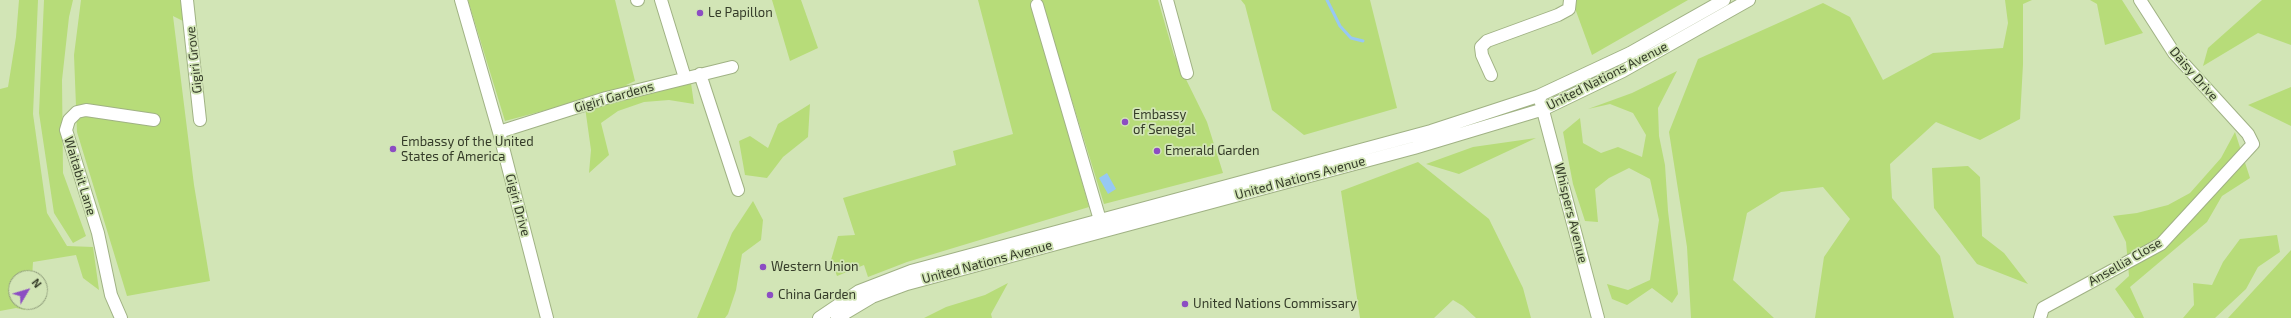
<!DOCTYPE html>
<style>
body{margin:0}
#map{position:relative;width:2291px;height:318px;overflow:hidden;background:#d2e5b6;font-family:"Exo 2",sans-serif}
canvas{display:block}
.north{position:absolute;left:8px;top:270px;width:40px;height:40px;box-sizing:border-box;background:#d2e5b6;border:1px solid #93a17e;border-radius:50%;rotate:52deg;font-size:11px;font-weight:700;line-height:16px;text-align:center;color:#353c29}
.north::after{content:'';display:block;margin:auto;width:14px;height:18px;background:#8c4dc3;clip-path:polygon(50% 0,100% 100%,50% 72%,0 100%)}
</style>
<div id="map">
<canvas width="2291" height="318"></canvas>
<div class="north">N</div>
</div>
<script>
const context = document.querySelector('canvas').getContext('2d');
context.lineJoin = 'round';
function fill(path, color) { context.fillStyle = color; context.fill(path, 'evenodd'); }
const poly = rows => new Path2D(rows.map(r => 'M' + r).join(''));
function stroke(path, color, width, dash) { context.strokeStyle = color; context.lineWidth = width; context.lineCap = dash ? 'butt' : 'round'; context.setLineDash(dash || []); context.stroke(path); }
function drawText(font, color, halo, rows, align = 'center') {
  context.font = font + ' "Exo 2",sans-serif'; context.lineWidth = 3.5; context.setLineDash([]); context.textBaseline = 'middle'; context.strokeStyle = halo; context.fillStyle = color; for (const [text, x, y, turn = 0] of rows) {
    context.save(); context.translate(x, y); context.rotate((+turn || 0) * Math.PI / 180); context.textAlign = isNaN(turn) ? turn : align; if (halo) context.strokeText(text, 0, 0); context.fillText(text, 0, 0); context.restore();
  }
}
fill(poly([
 [19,0,38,0,33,114,47,213,67,246,93,247,99,290,83,278,76,255,33,262,32,278,16,278,16,302,31,302,31,305,25,307,25,310,16,308,0,311,0,89,8,87,16,37],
 [44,0,73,0,69,17,62,80,63,173,86,236,73,243,54,213,39,113],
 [81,0,181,0,185,22,173,16,194,185,210,281,127,296,77,132,74,55],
 [468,0,615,0,635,81,626,85,691,83,694,104,669,100,644,102,618,111,601,123,609,155,589,173,591,150,584,100,505,121],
 [772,0,801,0,818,48,790,61],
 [978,0,1031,0,1089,207,907,262,868,277,864,265,837,276,831,260,838,236,855,235,843,198,956,165,953,151,1013,134],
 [1041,0,1158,0,1174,55,1207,122,1223,173,1104,204],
 [1241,0,1370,0,1397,108,1304,135,1272,110,1245,5],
 [1572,0,1688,0,1592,55],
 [2005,0,2032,0,2023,4,2023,64,2020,119,1980,140,1936,122,1890,164,1892,198,1940,256,1954,318,1815,318,1824,257,1850,219,1823,187,1781,192,1747,213,1733,280,1774,318,1691,318,1687,247,1669,132,1698,59,1823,3,1850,17,1883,80,1933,53,2003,48,2008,23],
 [2090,0,2122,0,2143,33,2105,45,2097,4],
 [2262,0,2291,0,2291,45,2258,33,2203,66,2208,48],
 [1677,71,1658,108,1659,136,1665,165,1668,211,1678,294,1672,303,1652,288,1627,305,1612,299,1607,284,1628,290,1650,280,1659,220,1650,179,1629,168,1609,178,1595,189,1598,222,1585,221,1573,184,1563,132,1580,118,1583,143,1601,153,1618,147,1642,157,1646,135,1633,113,1610,104,1588,109,1632,93],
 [2291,87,2291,126,2248,105],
 [810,104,808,137,783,157,767,178,745,175,739,141,750,136,768,148,778,124],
 [2235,132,2250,178,2222,196,2207,222,2130,287,2144,318,2135,318,2115,289,2129,276,2126,242,2113,216,2137,213,2168,205,2190,193,2221,158],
 [1536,138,1459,174,1426,164,1473,147],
 [1418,162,1489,219,1523,288,1531,318,1476,318,1463,306,1453,300,1434,318,1360,318,1341,191],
 [1968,166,1980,177,1982,236,2004,253,2028,284,1977,264,1934,208,1932,168],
 [753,201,763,220,761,240,742,254,736,290,728,314,725,318,697,318,732,233],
 [2277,235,2280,252,2258,267,2246,289,2215,318,2183,318,2194,305,2193,283,2212,285,2223,262,2240,239],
 [2291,250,2291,318,2228,318],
 [1008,283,991,314,992,318,924,318,946,307,985,295]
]), '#b7dc79');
fill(poly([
 [1107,173,1116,189,1108,194,1099,178]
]), '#97c8f3');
stroke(poly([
 [1327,0,1340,26,1351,38,1363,41]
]), '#97c8f3', 3);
const minor = poly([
 [187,0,200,120],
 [461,0,499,132,547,318],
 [637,0,638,0],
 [661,0,685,78],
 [1167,0,1187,73],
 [1037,5,1100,220],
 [700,74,738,190],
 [1491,75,1482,55,1481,47,1487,41,1558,15,1569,9,1570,0],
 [1541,103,1598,318],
 [499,132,606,98,732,67],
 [121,318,111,295,98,233,66,130,69,120,77,112,86,110,154,120],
 [819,318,859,291,911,271,1431,131,1538,96,1630,53,1724,0],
 [837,318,872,297,907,284,1414,148,1544,109,1623,71,1749,0],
 [2040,318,2043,308,2161,244,2253,144,2248,134,2174,53,2140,0]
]);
stroke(minor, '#a0b284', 14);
stroke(minor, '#fff', 12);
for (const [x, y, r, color] of [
 [700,13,4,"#8c4dc3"],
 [1125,122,4,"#8c4dc3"],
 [393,149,4,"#8c4dc3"],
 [1157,151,4,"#8c4dc3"],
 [763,267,4,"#8c4dc3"],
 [770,295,4,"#8c4dc3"],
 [1185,304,4,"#8c4dc3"]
]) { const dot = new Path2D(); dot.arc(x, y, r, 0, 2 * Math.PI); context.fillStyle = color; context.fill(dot); stroke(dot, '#d2e5b6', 1.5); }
drawText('13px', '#353c29', '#d2e5b6', [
 ["Le Papillon",708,13],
 ["Embassy",1133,115],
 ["of Senegal",1133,130],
 ["Embassy of the United",401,142],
 ["States of America",401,157],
 ["Emerald Garden",1165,151],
 ["Western Union",771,267],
 ["China Garden",778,295],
 ["United Nations Commissary",1193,304]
], 'left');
drawText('13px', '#353c29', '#d2e5b6', [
 ["Gigiri Grove",194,60,-96],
 ["Daisy Drive",2194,74,49],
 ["United Nations Avenue",1607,76,-27],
 ["Gigiri Gardens",614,97,-16],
 ["Waitabit Lane",80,176,73],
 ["United Nations Avenue",1300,178,-15],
 ["Gigiri Drive",518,205,75],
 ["Whispers Avenue",1571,213,76],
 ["United Nations Avenue",987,262,-15],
 ["Ansellia Close",2125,262,-30]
]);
</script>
